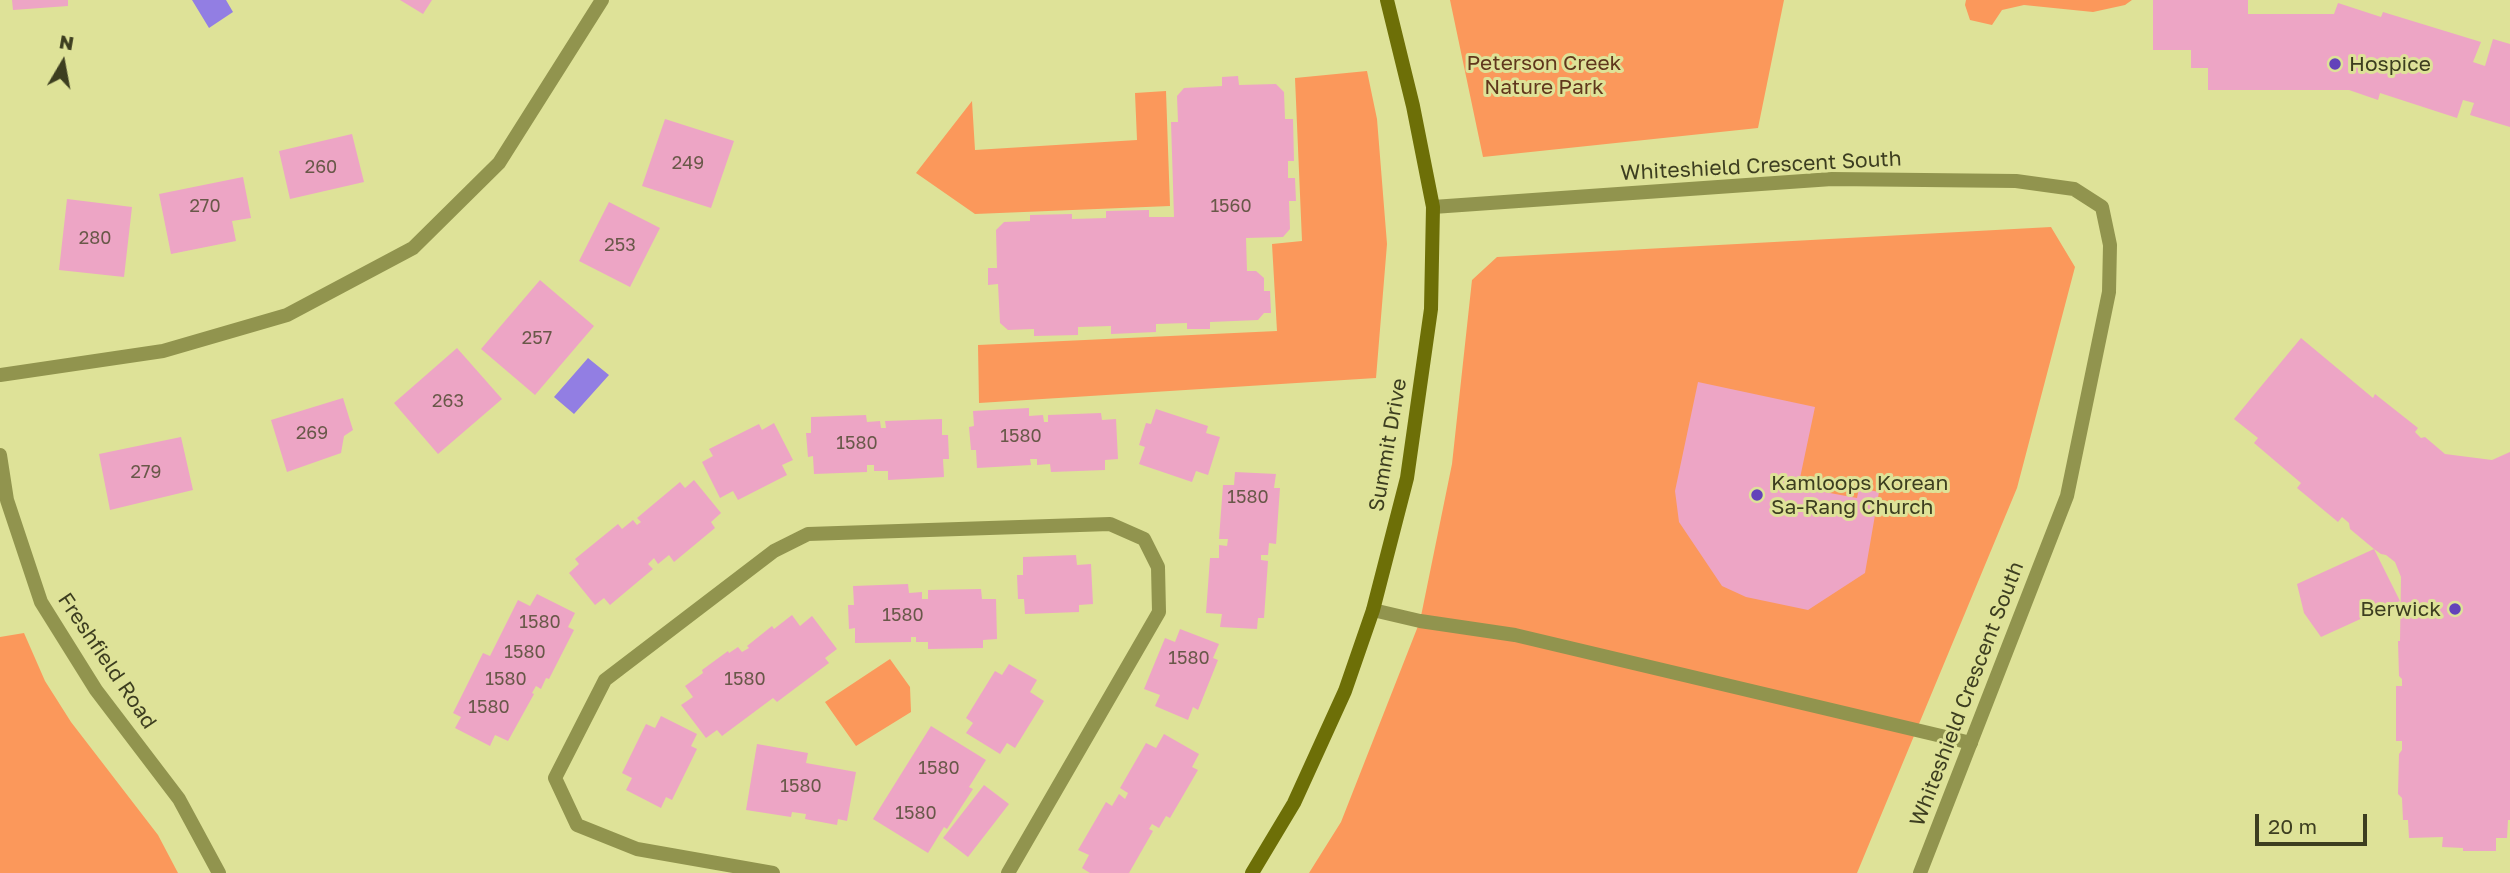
<!DOCTYPE html>
<style>
body{margin:0}
#map{position:relative;width:2510px;height:873px;overflow:hidden;background:#dee298;font-family:"Golos Text",sans-serif}
canvas{display:block}
.north{position:absolute;left:28px;top:28px;width:70px;height:70px;-webkit-text-stroke:5px #dee298;paint-order:stroke;rotate:10deg;font-size:19px;font-weight:700;line-height:28px;text-align:center;color:#3d3e20}
.north::after{content:'';display:block;margin:auto;width:24px;height:32px;background:#3d3e20;clip-path:polygon(50% 0,100% 100%,50% 72%,0 100%)}
.scale{position:absolute;left:2255px;top:814px;width:112px;height:32px;box-sizing:border-box;border:4px solid #3d3e20;border-top:0;padding-left:9px;font-size:21px;line-height:24px;white-space:nowrap;color:#3d3e20;-webkit-text-stroke:5px #dee298;paint-order:stroke}
</style>
<div id="map">
<canvas width="2510" height="873"></canvas>
<div class="north">N</div>
<div class="scale">20 m</div>
</div>
<script>
const context = document.querySelector('canvas').getContext('2d');
context.lineJoin = 'round';
function fill(path, color) { context.fillStyle = color; context.fill(path, 'evenodd'); }
const poly = rows => new Path2D(rows.map(r => 'M' + r).join(''));
function stroke(path, color, width, dash) { context.strokeStyle = color; context.lineWidth = width; context.lineCap = dash ? 'butt' : 'round'; context.setLineDash(dash || []); context.stroke(path); }
function drawText(font, color, halo, rows, align = 'center') {
  context.font = font + ' "Golos Text",sans-serif'; context.lineWidth = 6; context.setLineDash([]); context.textBaseline = 'middle'; context.strokeStyle = halo; context.fillStyle = color; for (const [text, x, y, turn = 0] of rows) {
    context.save(); context.translate(x, y); context.rotate((+turn || 0) * Math.PI / 180); context.textAlign = isNaN(turn) ? turn : align; if (halo) context.strokeText(text, 0, 0); context.fillText(text, 0, 0); context.restore();
  }
}
fill(poly([
 [1450,0,1784,0,1758,128,1483,157],
 [1966,0,2132,0,2125,5,2093,12,2024,5,2002,10,1992,25,1970,20,1965,5],
 [1367,71,1377,119,1387,244,1376,378,979,403,978,345,1277,331,1272,244,1302,241,1295,78],
 [1166,91,1170,206,975,214,916,173,972,101,975,150,1137,140,1135,93],
 [2051,227,2075,267,2017,488,1857,873,1309,873,1341,822,1420,621,1452,464,1472,280,1497,257],
 [24,633,45,681,71,722,158,835,178,873,0,873,0,637],
 [890,659,910,687,911,712,856,746,825,702]
]), '#fb985b');
fill(poly([
 [192,0,226,0,233,12,209,28],
 [588,358,609,375,574,414,554,397]
]), '#927ee3');
fill(poly([
 [12,0,68,0,68,6,13,10],
 [400,0,432,0,423,14],
 [2153,0,2248,0,2248,14,2334,14,2338,3,2381,17,2383,12,2481,42,2473,62,2485,66,2493,39,2510,44,2510,127,2470,115,2474,103,2463,100,2457,118,2380,93,2378,100,2349,90,2208,90,2208,68,2191,68,2191,50,2153,50],
 [1238,76,1239,85,1276,84,1284,92,1285,119,1293,119,1294,161,1288,161,1288,178,1295,178,1296,201,1289,201,1290,229,1283,237,1246,238,1247,271,1256,271,1264,278,1264,291,1270,291,1271,313,1264,313,1258,320,1210,322,1210,329,1187,329,1187,323,1156,324,1156,332,1111,334,1111,326,1078,327,1078,335,1034,336,1034,329,1008,330,1000,323,998,284,988,285,988,268,997,268,996,230,1004,222,1030,221,1030,215,1072,214,1072,219,1106,218,1106,211,1149,210,1149,217,1174,217,1171,122,1178,122,1177,96,1184,88,1222,86,1222,77],
 [665,119,734,141,711,208,642,186],
 [352,134,364,182,290,199,279,151],
 [243,177,251,218,232,221,236,241,171,254,159,194],
 [67,199,132,207,124,277,59,270],
 [609,202,660,228,630,287,579,261],
 [540,280,594,326,535,395,481,349],
 [2301,338,2373,398,2375,394,2418,428,2415,432,2421,438,2425,437,2445,454,2492,460,2510,452,2510,820,2508,820,2507,838,2496,838,2496,851,2463,851,2463,848,2442,847,2443,837,2409,838,2408,820,2403,820,2402,798,2398,794,2399,754,2402,750,2402,741,2396,741,2396,686,2402,686,2402,679,2399,676,2398,641,2400,641,2401,577,2395,562,2386,555,2381,554,2374,549,2350,529,2349,523,2342,517,2338,522,2297,488,2301,483,2254,443,2258,438,2234,419],
 [457,348,502,399,438,454,394,403],
 [1698,382,1815,407,1800,478,1808,489,1857,498,1859,488,1879,492,1865,573,1808,610,1746,597,1722,586,1679,522,1675,491],
 [343,398,353,430,344,436,341,453,287,472,271,420],
 [1029,408,1029,416,1043,415,1044,422,1048,422,1048,415,1101,413,1102,420,1116,419,1118,459,1105,460,1105,470,1051,472,1050,464,1037,465,1037,459,1030,459,1031,465,977,468,976,450,971,450,969,427,974,426,973,411],
 [1156,409,1208,426,1206,433,1220,437,1208,475,1196,471,1192,482,1139,464,1145,447,1139,445,1146,423,1151,424],
 [866,415,867,422,880,421,881,428,886,428,885,421,942,419,942,435,948,435,949,459,943,459,944,477,888,480,888,471,874,471,874,465,867,465,867,472,814,474,813,456,808,457,806,433,811,433,811,417],
 [774,423,793,460,782,465,787,475,738,500,733,491,720,498,702,462,713,456,709,449,759,424,762,430],
 [181,437,193,490,110,510,99,454],
 [1235,472,1276,474,1274,488,1280,488,1276,544,1269,543,1268,555,1261,555,1261,560,1268,561,1264,618,1258,618,1257,629,1220,627,1222,614,1206,613,1210,558,1219,558,1219,545,1227,546,1228,539,1219,539,1223,485,1234,485],
 [694,480,721,513,711,522,715,528,674,562,669,555,658,564,654,558,648,564,653,569,610,605,604,598,595,605,569,573,579,564,575,559,618,524,622,529,633,520,637,525,641,522,637,518,680,482,685,488],
 [2374,549,2400,601,2321,637,2304,613,2297,584],
 [1076,555,1077,565,1091,564,1093,604,1079,605,1079,612,1025,614,1024,599,1018,599,1017,575,1023,575,1023,557],
 [908,584,909,593,922,592,922,599,928,599,928,590,981,589,982,599,996,599,997,639,983,640,983,648,928,649,928,642,916,642,916,637,911,637,911,642,855,643,855,628,849,629,848,605,854,605,853,586],
 [537,594,575,613,568,627,574,630,549,679,546,678,541,689,536,686,532,693,534,694,508,741,495,735,490,746,455,728,461,717,453,713,483,653,490,656,518,600,530,606],
 [792,615,800,626,812,616,837,649,825,658,829,663,777,702,773,698,722,736,717,730,706,738,681,705,693,697,685,686,703,673,702,670,728,651,729,653,738,647,742,652,749,648,747,646,772,626,774,629],
 [1180,629,1219,644,1213,658,1218,660,1198,710,1193,707,1188,720,1155,706,1160,695,1144,689,1165,638,1175,642],
 [1009,664,1037,680,1030,692,1044,701,1015,748,1007,743,1000,754,966,733,973,723,966,718,995,671,1002,675],
 [661,716,697,734,691,746,697,749,672,800,666,797,661,808,626,790,632,778,622,773,646,724,655,728],
 [931,726,986,760,969,787,973,789,947,829,944,827,928,853,873,819],
 [1164,734,1199,754,1192,767,1198,770,1170,818,1166,816,1159,828,1152,824,1149,829,1153,831,1129,873,1090,873,1082,868,1089,855,1078,850,1106,802,1112,806,1119,794,1125,799,1128,793,1120,788,1146,743,1156,748],
 [757,744,808,753,806,763,856,772,847,821,838,819,837,825,805,819,806,814,792,812,791,817,746,810],
 [984,785,1009,804,968,857,943,838]
]), '#eda5c5');
stroke(poly([
 [1373,610,1420,621,1515,635,1971,743],
 [773,873,637,849,577,825,555,778,605,680,774,551,808,534,1110,524,1144,539,1158,567,1159,612,1008,873]
]), '#91944e', 14);
stroke(poly([
 [1433,207,1832,179,2016,181,2074,189,2102,207,2110,245,2109,292,2067,496,1920,873],
 [0,375,163,351,287,315,413,248,499,163,602,0],
 [0,455,7,500,41,602,96,690,179,799,219,873]
]), '#91944e', 14);
stroke(poly([
 [1252,873,1294,803,1345,691,1373,610,1407,478,1431,309,1433,207,1413,106,1387,0]
]), '#6d6f07', 14);
for (const [x, y, r, color] of [
 [2335,64,7,"#6342ba"],
 [1757,495,7,"#6342ba"],
 [2455,609,7,"#6342ba"]
]) { const dot = new Path2D(); dot.arc(x, y, r, 0, 2 * Math.PI); context.fillStyle = color; context.fill(dot); stroke(dot, '#dee298', 2.5); }
drawText('18px', '#695849', null, [
 ["249",688,163],
 ["260",321,167],
 ["270",205,206],
 ["1560",1231,206],
 ["280",95,238],
 ["253",620,245],
 ["257",537,338],
 ["263",448,401],
 ["269",312,433],
 ["1580",1021,436],
 ["1580",857,443],
 ["279",146,472],
 ["1580",1248,497],
 ["1580",903,615],
 ["1580",540,622],
 ["1580",525,652],
 ["1580",1189,658],
 ["1580",506,679],
 ["1580",745,679],
 ["1580",489,707],
 ["1580",939,768],
 ["1580",801,786],
 ["1580",916,813]
]);
drawText('21px', '#60371d', '#dee298', [
 ["Peterson Creek",1544,63],
 ["Nature Park",1544,87]
]);
drawText('21px', '#3d3e20', '#dee298', [
 ["Hospice",2349,64],
 ["Kamloops Korean",1771,483],
 ["Sa-Rang Church",1771,507],
 ["Berwick",2441,609,"right"]
], 'left');
drawText('21px', '#3d3e20', '#dee298', [
 ["Whiteshield Crescent South",1761,166,-3],
 ["Summit Drive",1388,445,-80],
 ["Freshfield Road",107,661,56],
 ["Whiteshield Crescent South",1967,694,-69]
]);
</script>
